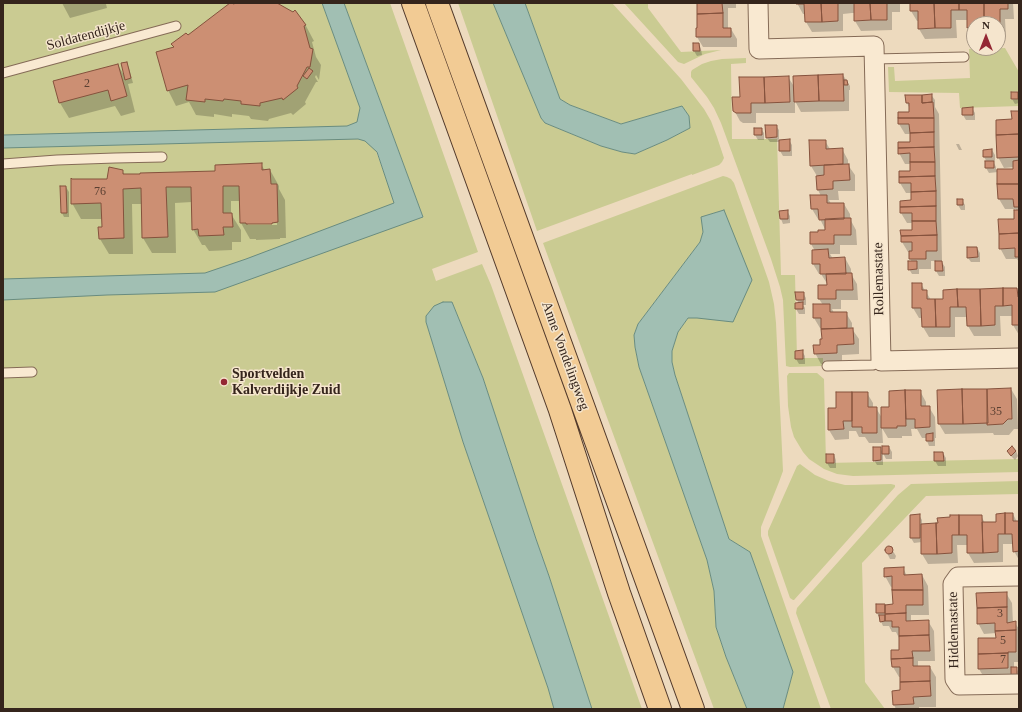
<!DOCTYPE html>
<style>
body{margin:0}
#map{position:relative;width:1022px;height:712px;overflow:hidden;background:#eddabe;font-family:"Times New Roman",serif}
canvas{display:block}
.frame{position:absolute;inset:0;border:4px solid #35251c;pointer-events:none}
.north{position:absolute;left:966px;top:16px;width:40px;height:40px;box-sizing:border-box;background:#f5e5cd;border:1px solid #a89886;border-radius:50%;rotate:0deg;font-size:11px;font-weight:700;line-height:16px;text-align:center;color:#35251c}
.north::after{content:'';display:block;margin:auto;width:14px;height:18px;background:#942733;clip-path:polygon(50% 0,100% 100%,50% 72%,0 100%)}
</style>
<div id="map">
<canvas width="1022" height="712"></canvas>
<div class="frame"></div>
<div class="north">N</div>
</div>
<script>
const context = document.querySelector('canvas').getContext('2d');
context.lineJoin = 'round';
function fill(path, color) { context.fillStyle = color; context.fill(path, 'evenodd'); }
const poly = rows => new Path2D(rows.map(r => 'M' + r).join(''));
function stroke(path, color, width, dash) { context.strokeStyle = color; context.lineWidth = width; context.lineCap = dash ? 'butt' : 'round'; context.setLineDash(dash || []); context.stroke(path); }
function drawText(font, color, halo, rows, align = 'center') {
  context.font = font + ' "Times New Roman",serif'; context.lineWidth = 3; context.setLineDash([]); context.textBaseline = 'middle'; context.strokeStyle = halo; context.fillStyle = color; for (const [text, x, y, turn = 0] of rows) {
    context.save(); context.translate(x, y); context.rotate((+turn || 0) * Math.PI / 180); context.textAlign = isNaN(turn) ? turn : align; if (halo) context.strokeText(text, 0, 0); context.fillText(text, 0, 0); context.restore();
  }
}
fill(poly([
 [3,3,322,3,395,203,415,220,423,217,344,3,390,3,478,252,432,269,436,281,482,264,491,285,642,709,592,709,549,576,536,539,483,378,452,302,426,322,463,442,548,688,554,709,3,709],
 [458,3,493,3,541,118,545,123,601,146,622,152,635,154,667,140,690,128,689,116,682,106,621,124,570,105,560,99,525,3,612,3,681,79,704,109,711,121,717,137,724,158,722,162,719,165,692,175,692,174,537,231],
 [624,3,648,3,648,8,681,52,721,50,705,54,684,64,678,62],
 [1005,48,1019,72,1019,91,1010,92,1011,100,1019,99,1019,94,1019,106,960,108,959,93,889,92,888,67,894,67,895,81,970,78,969,49],
 [746,58,746,63,731,64,732,139,777,139,781,275,795,275,797,358,823,358,823,366,790,367,786,366,783,300,780,287,771,259,721,123,714,108,707,97,691,77,691,72,692,70,702,64,711,61,722,59],
 [723,176,727,177,731,179,734,183,769,282,774,304,776,323,783,471,779,482,761,527,761,536,821,709,783,709,793,672,750,552,729,539,675,375,672,362,672,351,678,332,688,318,697,318,724,210,702,217,703,232,700,242,638,324,634,335,635,347,639,367,707,560,714,591,716,627,726,657,747,709,714,709,543,243],
 [789,373,817,373,824,379,826,463,1019,459,1019,472,853,476,837,474,824,469,809,459,803,452,794,437,791,427,788,406,787,376],
 [800,464,815,475,829,481,845,485,855,485,891,484,895,485,895,487,794,600,793,600,790,598,768,535,768,531,797,466],
 [1019,481,1019,494,926,496,862,563,865,682,885,709,831,709,796,613,797,608,898,495,911,484]
]), '#cacb92');
const water = poly([
 [322,3,344,3,423,217,215,292,107,295,3,300,3,279,205,273,246,259,394,203,377,152,365,141,358,139,3,148,3,135,347,126,357,122,360,108,322,3],
 [493,3,525,3,560,99,570,105,621,124,682,106,689,116,690,128,667,140,635,154,622,152,601,146,545,123,541,118,493,3],
 [724,210,752,280,733,322,697,318,688,318,678,332,672,351,672,362,675,375,729,539,750,552,793,672,783,709,747,709,726,657,716,627,714,591,707,560,639,367,635,347,634,335,638,324,700,242,703,232,701,217,724,210],
 [443,302,452,302,483,378,536,539,549,576,592,709,554,709,548,688,463,442,426,322,426,316,434,306,443,302]
]);
fill(water, '#a1bfb3');
stroke(water, '#698c80', 1);
fill(poly([
 [62,3,108,3,106,4,107,8,70,18],
 [241,3,275,3,293,13,295,11,306,26,314,41,312,42,316,57,321,65,319,80,316,75,315,77,318,82,316,82,305,102,306,104,293,115,291,113,269,119,268,121,251,119,249,116,232,114,232,117,214,114,214,117,196,115,189,102,176,106,168,90,175,48,188,36,233,5],
 [696,3,736,3,736,8,728,8,728,29,731,29,737,39,737,47,703,47,697,37,698,6],
 [797,3,900,3,900,12,892,12,892,30,861,31,855,21,855,13,852,13,843,14,843,31,812,32,806,22,806,14,803,14],
 [911,3,1013,3,1014,19,1005,19,1006,37,998,37,998,24,974,24,974,37,968,27,968,20,956,20,957,38,925,39,919,29,919,21,917,21,911,11],
 [699,44,701,49,702,55,697,56,694,51],
 [127,63,129,68,133,83,128,84,135,112,121,116,115,106,69,118,60,103,54,82,118,65,125,77],
 [843,75,850,86,850,90,849,90,849,111,801,112,795,101,795,113,756,113,756,123,743,123,740,121,734,110,741,98,788,77,795,88],
 [1017,93,1019,96,1019,103,1015,104,1012,99],
 [906,96,932,96,935,100,935,107,939,114,942,261,941,261,945,267,945,276,939,276,936,271,936,261,931,261,931,269,919,269,919,274,912,274,909,269,912,262,910,259,910,252,908,252,902,242,913,231,913,223,907,223,901,213,912,201,912,193,906,193,900,183,911,172,911,164,905,164,899,153,911,143,911,134,905,134,899,124,910,113,910,109,907,103],
 [972,108,975,113,975,120,966,120,963,115,963,109],
 [1019,112,1019,262,1017,259,1006,259,1000,248,1015,220,1017,211,1016,209,1005,209,999,199,998,172,989,173,986,168,987,162,984,157,992,150,995,155,995,161,993,161,996,167,996,170,1014,170,1014,167,1004,168,998,157,1013,120],
 [776,126,779,130,779,141,789,140,792,145,792,156,783,156,780,151,780,142,770,142,767,138],
 [755,129,761,129,764,133,764,140,758,140,755,135],
 [825,141,830,149,842,149,848,160,848,165,855,175,855,191,838,191,839,200,829,200,831,204,844,204,850,214,850,219,856,230,857,245,840,245,840,254,830,254,833,259,845,258,851,269,851,274,857,284,858,300,841,300,841,309,832,309,834,313,846,313,852,323,852,329,859,339,859,354,842,355,842,363,821,364,815,353,821,346,823,340,822,328,820,328,814,318,823,305,819,299,828,285,821,274,819,274,813,264,815,251,811,244,811,233,826,231,820,219,818,219,812,209,821,196,818,190,817,176,811,166],
 [956,144,959,144,962,150,959,150],
 [261,164,265,171,270,170,279,186,279,189,285,200,286,238,280,238,280,239,256,240,256,239,250,239,241,223,240,201,231,201,231,214,241,230,241,242,232,242,232,250,209,251,205,245,202,245,193,229,192,202,175,203,176,253,152,253,143,238,143,204,132,204,133,254,109,254,100,239,103,228,102,219,81,219,72,203,107,180,122,171,125,175,216,172],
 [248,223,277,223,277,225,248,225],
 [66,187,69,192,69,217,64,217,62,213],
 [958,200,962,200,965,205,965,210,961,210,958,205],
 [787,211,790,216,790,223,783,224,781,219],
 [977,248,980,253,980,262,971,262,968,258],
 [921,284,931,300,944,300,1017,289,1019,293,1019,335,1013,325,1013,316,1000,316,1001,336,974,336,968,326,967,317,955,317,955,337,929,337,923,327,922,318,919,318,913,308],
 [796,293,803,293,806,298,806,305,803,305,805,308,805,314,799,314,796,309,796,304,799,304,797,300],
 [802,351,805,356,805,364,799,364,796,359,796,352],
 [1011,389,1017,399,1018,429,1014,429,1009,435,994,435,993,433,945,434,939,424],
 [920,391,926,402,926,407,929,407,935,417,936,438,935,438,935,446,929,446,927,441,927,438,922,438,917,429,911,429,912,436,902,436,902,438,888,438,882,428,883,443,869,443,865,437,859,437,856,431,849,431,849,439,835,440,829,430,837,409,867,393,873,403,873,408,876,408,882,418,891,408,890,392],
 [889,447,892,452,892,459,886,459,883,453,883,465,877,465,874,460,880,448,883,453],
 [1012,448,1016,451,1018,456,1015,460,1011,456,1008,452],
 [943,453,946,458,946,466,938,466,935,461],
 [827,455,834,455,836,460,836,468,830,468,827,463],
 [1013,514,1017,522,1019,522,1019,560,1014,551,1014,544,1003,544,1003,562,974,563,968,553,968,545,957,545,958,563,928,564,922,554,922,542,914,543,911,538,919,515,922,520,922,525,939,524,981,516,985,523,997,523],
 [889,547,891,548,896,556,895,559,890,559,886,551,886,548],
 [903,568,907,576,922,575,928,586,929,615,911,615,911,621,928,621,934,631,935,661,918,661,918,667,930,667,936,677,936,707,919,707,919,709,896,709,894,705,901,691,901,677,899,677,893,667,900,651,899,638,896,632,892,632,889,626,883,626,877,613,885,606,894,605,893,586,891,587,885,576],
 [1006,593,1012,603,1013,623,1015,623,1019,629,1019,662,1014,662,1014,668,1016,668,1019,673,1019,680,985,679,979,669,979,639,997,639,996,633,984,634,978,623]
]), '#0003');
const building = poly([
 [230,3,233,3,233,4,237,3,277,3,293,12,295,10,306,25,304,26,310,48,313,49,310,67,307,67,297,86,298,88,283,100,282,98,260,103,260,106,241,104,241,101,224,99,223,101,205,99,205,102,186,100,188,85,167,91,156,52,174,47,171,44,186,33,188,35,230,3],
 [697,3,722,3,723,13,697,14,697,3],
 [796,3,821,3,822,22,805,22,804,4,796,4,796,3],
 [821,3,846,3,838,3,838,21,822,22,821,3],
 [846,3,870,3,871,20,854,21,854,3,846,3],
 [870,3,887,3,887,20,871,20,870,3],
 [910,3,934,3,935,28,918,29,918,11,910,11,910,3],
 [934,3,959,3,959,10,951,10,951,28,935,28,934,3],
 [959,3,984,3,984,24,974,24,974,27,967,28,967,10,959,10,959,3],
 [984,3,1008,3,1008,9,1000,9,1000,27,998,27,998,24,984,24,984,3],
 [723,13,723,28,731,28,731,37,696,37,696,28,697,28,697,14,723,13],
 [693,43,699,43,700,51,693,51,693,43],
 [127,62,131,78,125,80,121,63,127,62],
 [118,64,127,96,111,101,108,90,59,103,53,81,118,64],
 [309,68,313,71,307,79,303,76,309,68],
 [843,74,844,101,819,101,818,75,843,74],
 [818,75,819,101,794,102,793,76,818,75],
 [789,76,790,102,765,103,764,77,789,76],
 [739,77,764,77,765,103,751,103,751,113,736,113,733,111,732,97,740,97,739,77],
 [844,80,847,80,848,85,844,85,844,80],
 [1011,92,1018,92,1018,99,1011,99,1011,92],
 [932,94,932,102,922,103,922,95,932,94],
 [905,95,922,95,922,103,933,102,934,118,898,118,898,112,909,112,909,103,906,103,905,95],
 [973,107,973,115,962,115,962,108,973,107],
 [1011,111,1019,111,1019,134,996,135,996,120,1012,119,1011,111],
 [898,118,934,118,934,132,910,133,909,124,898,124,898,118],
 [765,125,777,125,777,137,766,138,765,125],
 [754,128,762,128,762,135,754,135,754,128],
 [934,132,934,147,898,148,898,142,910,142,910,133,934,132],
 [1019,134,1019,157,997,158,996,135,1019,134],
 [790,139,790,151,779,151,779,140,790,139],
 [809,140,826,140,826,149,843,148,843,164,810,166,809,140],
 [934,147,935,162,910,162,910,153,898,154,898,148,934,147],
 [992,149,992,157,983,157,983,150,992,149],
 [1019,160,1019,184,997,184,997,169,1013,169,1013,161,1019,160],
 [985,161,994,161,994,168,985,168,985,161],
 [910,162,935,162,935,176,899,177,899,171,910,171,910,162],
 [262,163,262,170,270,169,271,184,277,184,278,222,272,223,272,224,246,224,246,223,240,223,239,186,223,186,223,213,232,213,233,227,223,227,224,235,199,236,198,229,192,230,191,187,166,187,168,237,142,238,141,188,123,189,124,238,99,239,98,227,102,227,101,203,71,204,71,178,72,179,107,179,109,167,123,170,123,174,140,174,140,173,215,171,215,165,262,163],
 [849,164,850,180,833,181,833,189,817,190,816,176,824,175,824,165,849,164],
 [935,176,936,191,911,192,911,183,899,183,899,177,935,176],
 [997,184,1019,184,1019,207,1014,207,1013,199,998,199,997,184],
 [60,186,66,186,67,213,61,213,60,186],
 [936,191,936,206,900,207,900,201,911,200,911,192,936,191],
 [810,195,827,195,827,203,844,203,844,219,819,220,818,209,811,209,810,195],
 [957,199,963,199,963,205,957,205,957,199],
 [936,206,936,221,912,221,912,213,900,213,900,207,936,206],
 [788,210,788,219,780,219,779,211,788,210],
 [1014,210,1019,210,1019,233,999,234,998,219,1014,219,1014,210],
 [844,218,851,218,851,235,834,235,834,244,810,244,810,232,818,232,818,230,825,230,825,219,844,218],
 [912,221,936,221,937,235,901,236,900,230,912,230,912,221],
 [1019,233,1019,257,1015,257,1015,248,999,249,999,234,1019,233],
 [937,235,937,251,926,251,926,259,909,259,909,251,912,251,912,242,901,242,901,236,937,235],
 [967,247,977,247,978,257,967,258,967,247],
 [828,249,829,258,845,257,846,274,820,274,820,264,812,264,812,250,828,249],
 [908,261,917,261,917,269,908,270,908,261],
 [935,261,942,261,943,271,935,271,935,261],
 [846,273,852,273,853,290,836,290,836,299,818,299,818,285,827,285,826,274,846,273],
 [912,283,922,283,922,290,927,290,927,299,935,299,936,327,922,327,921,308,912,308,912,283],
 [1003,288,1003,306,995,306,995,325,981,326,980,289,1003,288],
 [1003,288,1017,288,1018,297,1019,297,1019,325,1012,325,1012,305,1003,306,1003,288],
 [957,289,980,289,981,326,967,326,966,307,958,307,957,289],
 [957,289,958,307,950,307,950,327,936,327,935,299,943,299,943,290,957,289],
 [795,292,804,292,804,300,796,300,795,292],
 [803,302,803,309,795,309,795,303,803,302],
 [813,304,830,304,830,312,847,312,847,328,821,329,821,318,813,318,813,304],
 [853,328,854,344,837,345,837,353,814,354,813,345,820,345,820,339,822,339,821,329,853,328],
 [803,350,803,359,795,359,795,351,803,350],
 [1011,388,1012,419,1008,419,1003,424,987,425,987,389,1011,388],
 [962,389,963,424,938,424,937,390,962,389],
 [962,389,987,389,988,423,963,424,962,389],
 [905,390,921,390,921,406,930,406,930,427,915,428,915,419,906,419,905,390],
 [905,390,906,426,897,426,897,428,881,428,881,407,889,407,889,391,905,390],
 [836,392,852,392,852,421,843,421,844,429,828,430,828,408,836,408,836,392],
 [852,392,868,392,868,407,877,407,877,433,862,433,862,427,852,427,852,392],
 [933,433,933,441,926,441,926,434,933,433],
 [882,446,889,446,889,454,882,454,882,446],
 [1012,446,1016,451,1011,456,1007,451,1012,446],
 [873,447,881,447,881,460,873,461,873,447],
 [934,452,943,452,944,461,934,461,934,452],
 [826,454,834,454,834,463,826,463,826,454],
 [1005,513,1013,513,1013,521,1019,521,1019,551,1013,552,1012,534,1005,534,1005,513],
 [1005,513,1005,534,998,534,998,552,983,553,982,522,996,522,996,514,1005,513],
 [920,514,920,538,910,538,910,515,920,514],
 [950,515,959,515,959,535,952,535,952,553,937,554,936,523,938,523,937,518,950,517,950,515],
 [959,515,982,515,983,553,967,553,967,535,959,535,959,515],
 [936,523,937,554,921,554,921,524,936,523],
 '885 550a4 4 0 1 1 8 0a4 4 0 1 1-8 0Z',
 [904,567,904,575,922,574,923,590,892,590,892,576,884,577,884,568,904,567],
 [892,590,923,590,923,605,906,605,906,613,885,614,885,605,893,604,892,590],
 [1007,592,1007,607,977,608,976,593,1007,592],
 [876,604,885,604,885,613,876,613,876,604],
 [1007,607,1007,623,1016,621,1016,630,995,631,995,623,977,624,977,608,1007,607],
 [906,613,906,621,929,620,929,635,899,636,899,627,892,627,892,621,885,621,885,614,906,613],
 [879,615,885,615,885,621,880,622,879,615],
 [1016,630,1016,652,1008,652,1008,653,978,654,978,638,996,638,995,631,1016,630],
 [929,635,930,651,912,651,913,658,891,659,891,650,899,650,899,636,929,635],
 [1008,653,1008,668,978,669,978,654,1008,653],
 [913,658,913,666,930,666,930,681,900,682,900,667,892,667,891,659,913,658],
 [1011,667,1017,667,1017,676,1011,676,1011,667],
 [930,681,931,696,913,697,914,704,893,705,892,691,900,690,900,682,930,681]
]);
fill(building, '#cc8f73');
stroke(building, '#85523d', 1);
const service = poly([
 [874,59,964,57],
 [3,73,176,26],
 [3,164,57,160,115,158,162,157],
 [827,366,873,365,881,361],
 [3,373,32,372]
]);
const minor = poly([
 [758,3,759,49,874,46,881,361,1019,358],
 [1019,576,958,577,953,584,955,679,959,685,1019,684]
]);
const primary = poly([
 [413,3,560,410,619,593,660,709],
 [437,3,693,709]
]);
stroke(service, '#856b57', 11);
stroke(minor, '#856b57', 21);
stroke(primary, '#533a2b', 24);
stroke(service, '#f9e9d1', 9);
stroke(minor, '#f9e9d1', 19);
stroke(primary, '#f2cb94', 22);
for (const [x, y, r, color] of [
 [224,382,4,"#942733"]
]) { const dot = new Path2D(); dot.arc(x, y, r, 0, 2 * Math.PI); context.fillStyle = color; context.fill(dot); stroke(dot, '#f5e5cd', 1.5); }
drawText('12px', '#5b4032', null, [
 ["2",87,84],
 ["76",100,192],
 ["35",996,412],
 ["3",1000,614],
 ["5",1003,641],
 ["7",1003,660]
]);
drawText('14px', '#35251c', '#f5e5cd', [
 ["Soldatendijkje",86,36,-15],
 ["Rollemastate",879,279,-91],
 ["Anne Vondelingweg",565,356,70],
 ["Hiddemastate",954,630,-91]
]);
drawText('bold 14px', '#35251c', '#f5e5cd', [
 ["Sportvelden",232,374],
 ["Kalverdijkje Zuid",232,390]
], 'left');
</script>
